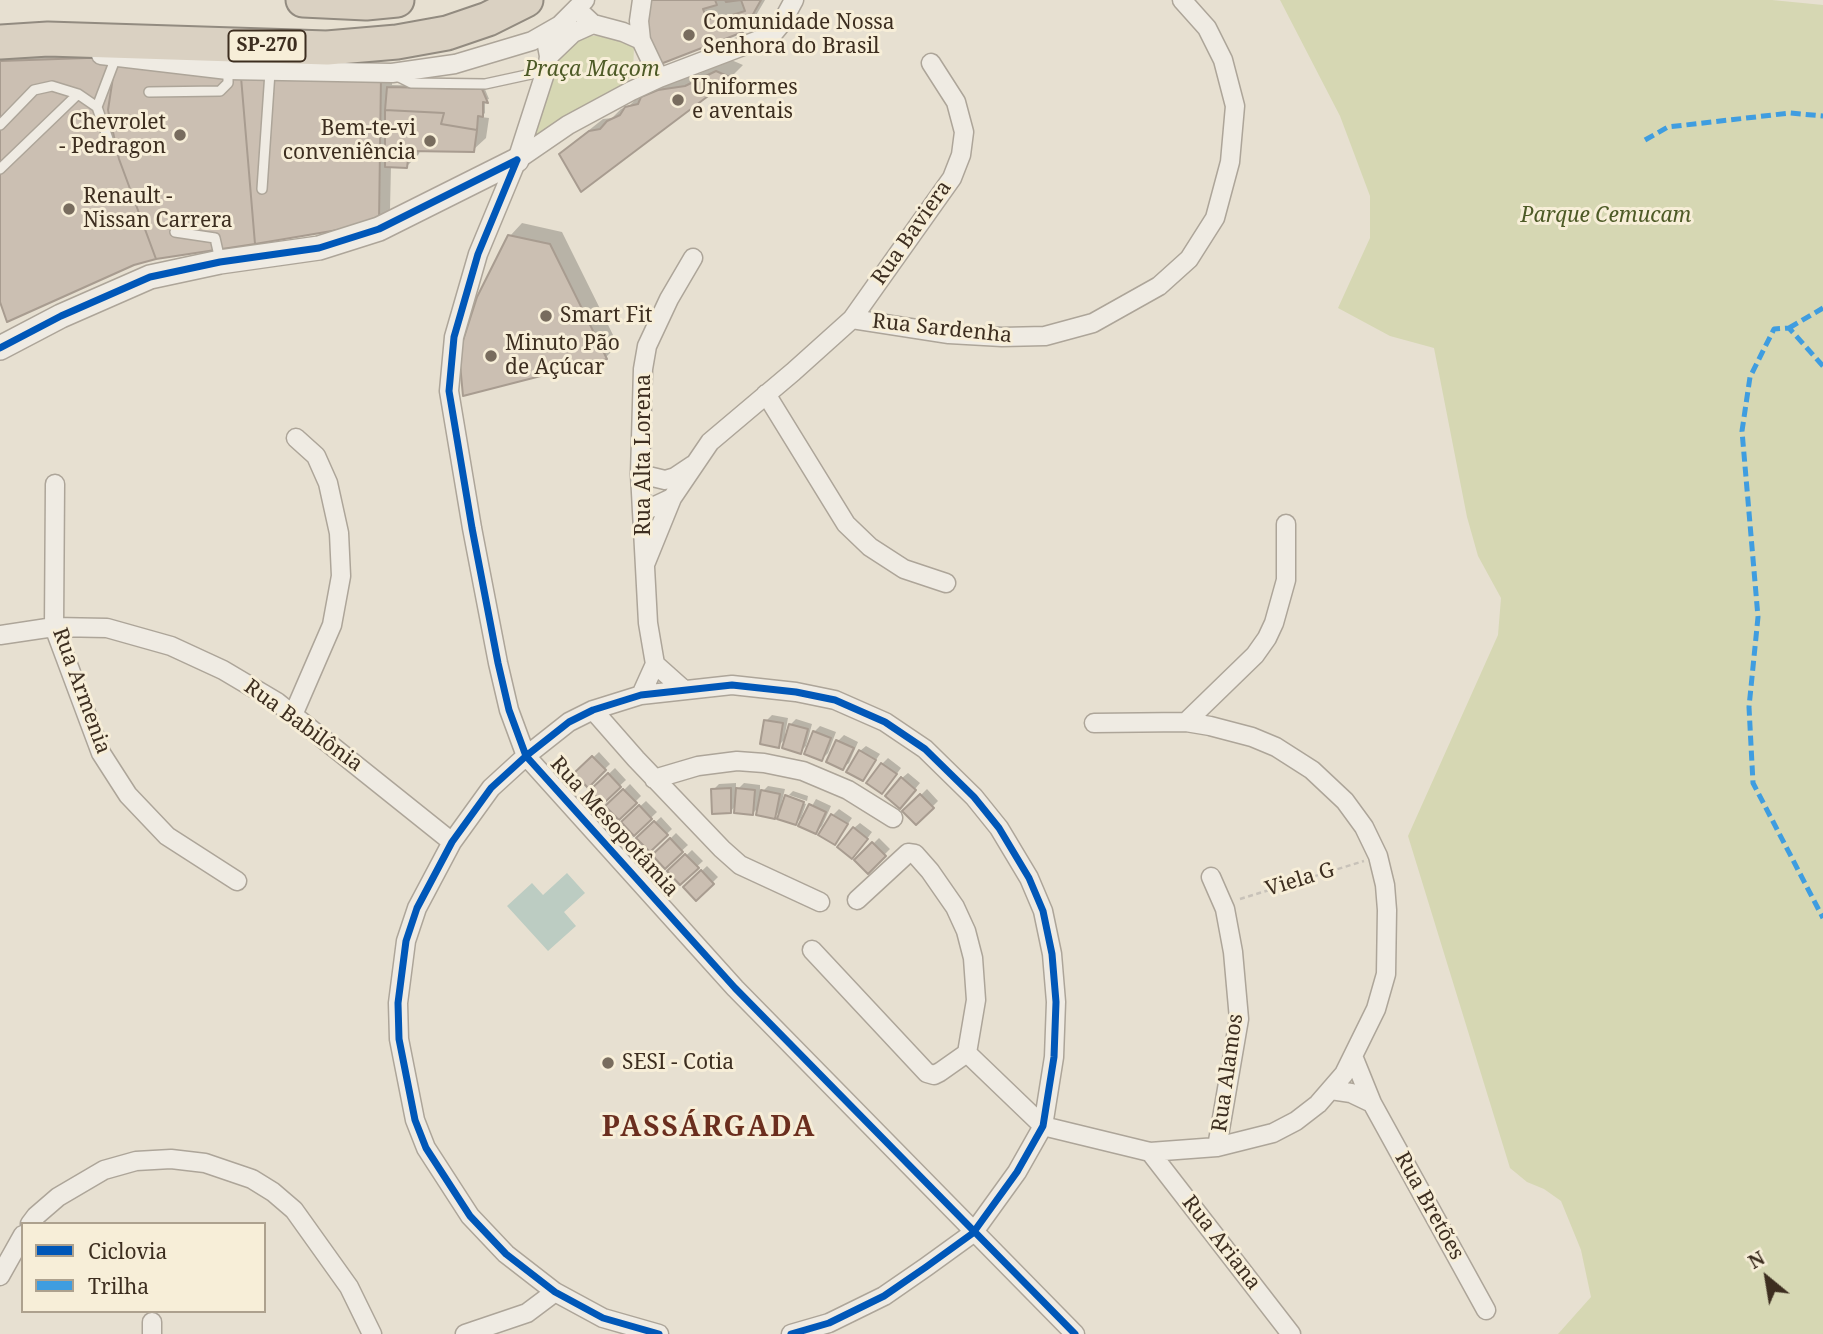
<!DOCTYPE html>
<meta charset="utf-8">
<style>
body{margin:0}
#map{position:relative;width:1823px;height:1334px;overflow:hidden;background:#e7e0d1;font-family:"Noto Serif",serif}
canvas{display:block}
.legend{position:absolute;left:21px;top:1222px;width:245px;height:91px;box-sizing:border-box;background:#f7eed8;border:2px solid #ada18e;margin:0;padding:9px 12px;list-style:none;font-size:21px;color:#3d2e20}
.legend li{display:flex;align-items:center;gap:14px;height:35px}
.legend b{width:35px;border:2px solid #ada18e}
.north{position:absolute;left:1732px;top:1243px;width:70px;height:70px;-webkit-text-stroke:5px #f7eed8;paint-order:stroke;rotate:330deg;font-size:19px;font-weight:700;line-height:28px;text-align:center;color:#3d2e20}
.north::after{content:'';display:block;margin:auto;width:24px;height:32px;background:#3d2e20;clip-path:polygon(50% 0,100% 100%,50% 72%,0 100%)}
</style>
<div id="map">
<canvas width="1823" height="1334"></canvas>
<ul class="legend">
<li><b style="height:9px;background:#0057b8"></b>Ciclovia</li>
<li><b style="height:9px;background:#3f9de0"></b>Trilha</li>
</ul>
<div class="north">N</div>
</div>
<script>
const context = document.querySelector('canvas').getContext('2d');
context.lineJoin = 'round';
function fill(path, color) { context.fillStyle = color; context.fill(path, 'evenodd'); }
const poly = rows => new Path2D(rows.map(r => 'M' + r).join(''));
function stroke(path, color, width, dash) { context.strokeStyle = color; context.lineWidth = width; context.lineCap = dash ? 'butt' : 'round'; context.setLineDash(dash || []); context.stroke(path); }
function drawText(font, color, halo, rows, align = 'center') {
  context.font = font + ' "Noto Serif",serif'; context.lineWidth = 6; context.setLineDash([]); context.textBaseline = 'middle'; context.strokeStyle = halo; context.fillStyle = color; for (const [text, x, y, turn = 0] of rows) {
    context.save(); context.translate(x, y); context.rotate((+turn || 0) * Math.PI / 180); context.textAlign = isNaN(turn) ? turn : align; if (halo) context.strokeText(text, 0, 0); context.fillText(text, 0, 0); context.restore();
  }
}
fill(poly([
 [1280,0,1772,0,1823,5,1823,1334,1558,1334,1591,1297,1581,1250,1561,1201,1544,1189,1527,1182,1510,1168,1408,836,1498,635,1501,598,1478,556,1467,517,1434,348,1390,336,1338,308,1370,238,1370,196,1340,116],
 [577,36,598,36,623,42,634,48,633,72,625,85,534,146,530,127,560,57]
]), '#d6d7b3');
fill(poly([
 [567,873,585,893,564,912,576,926,548,951,507,906,532,883,543,895]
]), '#bcccc2');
fill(poly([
 [649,0,765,0,755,17,742,30],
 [0,49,254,66,393,66,392,85,484,87,489,99,485,100,485,113,481,117,489,118,486,138,473,150,420,150,419,154,406,167,391,166,390,209,378,222,155,258,0,296],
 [729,59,743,65,731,77,582,189,561,154,574,142,603,119,612,118,621,109,630,105,639,96,647,94,655,85,672,79,699,74],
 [522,223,562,232,618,345,606,357,510,236],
 [772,715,788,718,785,734,788,734,790,725,796,719,812,724,806,746,800,752,787,737,778,746,766,721],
 [820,726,836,732,828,753,822,759,814,732],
 [844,735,858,742,849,763,843,768,828,761,838,741],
 [866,746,880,754,863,779,860,751],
 [599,752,610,764,588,785,577,773],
 [888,758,901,768,888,786,882,764],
 [615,768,626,780,603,801,592,790],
 [908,773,920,783,905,801,902,778],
 [736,783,736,791,744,783,760,785,760,794,768,786,785,789,781,805,784,806,788,796,788,798,806,804,801,818,796,823,783,808,774,817,760,806,753,813,736,805,731,811,713,790,719,784],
 [630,784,641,796,619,818,608,806],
 [927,789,938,801,916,823,905,811],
 [793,791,808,796,807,801,789,795],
 [816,799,831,806,822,826,816,832,812,806],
 [646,801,657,812,634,834,623,822],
 [839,809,852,818,835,843,833,815],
 [661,817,672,829,650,850,639,838],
 [860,823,872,832,858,851,854,828],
 [676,833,688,845,665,866,654,855],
 [879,838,890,849,868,871,857,860],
 [692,850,703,861,680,882,670,871],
 [707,866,718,877,696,899,685,887]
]), '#0003');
const building = poly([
 [648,0,761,0,743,32,658,65,643,39,648,0],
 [715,0,725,0,726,2,741,0,745,11,732,15,735,25,724,29,720,16,707,20,703,9,717,5,715,0],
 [116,57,108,110,119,159,156,259,134,265,7,322,0,302,0,61,116,57],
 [116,57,241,77,255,244,156,259,119,159,108,110,116,57],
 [716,71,732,78,581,192,559,154,589,131,600,129,607,121,620,115,625,107,638,104,641,97,658,90,685,86,716,71],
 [241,77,381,77,379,223,255,244,241,77],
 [387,87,482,89,488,103,483,102,483,117,478,116,477,130,441,124,444,113,385,110,387,87],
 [385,110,444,113,441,124,477,130,474,152,409,151,407,168,385,167,385,110],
 [508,235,550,244,607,359,463,396,459,353,477,297,508,235],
 [764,720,783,723,779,748,760,744,764,720],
 [789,724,808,729,801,754,782,748,789,724],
 [813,731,831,738,822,761,804,754,813,731],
 [836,740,854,748,843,770,826,762,836,740],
 [859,750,876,760,863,781,846,772,859,750],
 [592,756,606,770,588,788,574,773,592,756],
 [881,763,897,774,882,794,866,783,881,763],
 [608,773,621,787,603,804,590,790,608,773],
 [901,777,916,790,900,809,885,796,901,777],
 [731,788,731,813,712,814,711,789,731,788],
 [736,788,755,790,753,815,734,813,736,788],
 [623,789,637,803,619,820,605,806,623,789],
 [761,790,780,794,775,819,756,815,761,790],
 [920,794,934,808,916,825,902,811,920,794],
 [785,795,804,802,796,825,777,819,785,795],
 [809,804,826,812,816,834,798,826,809,804],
 [639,805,652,819,634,836,621,822,639,805],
 [831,814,848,824,835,845,818,835,831,814],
 [654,821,668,835,650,852,636,838,654,821],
 [853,827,868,839,852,859,837,847,853,827],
 [670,838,683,852,665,869,652,855,670,838],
 [872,842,886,856,868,874,854,860,872,842],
 [685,854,699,868,680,885,667,871,685,854],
 [701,870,714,884,696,901,683,887,701,870]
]);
fill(building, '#cbbfb2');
stroke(building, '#a89c90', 2);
const service = poly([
 [393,74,411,83,485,84,545,71],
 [149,92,220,91,228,83,228,70],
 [97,107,116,57],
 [0,125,34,90,52,86,78,94,97,107,109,142],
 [0,169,78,94],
 [262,189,270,72],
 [175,232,215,238,220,260]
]);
const minor = poly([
 [642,0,639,21,641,40,659,78],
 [577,9,593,24,623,32,641,40],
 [545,35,549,56,548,64,517,160,478,254,454,337,449,391,472,528,498,663,509,710,526,756,735,988,1075,1334],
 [101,55,228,70,392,73,455,64,532,41,560,25,585,0],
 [549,56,573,33,593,24],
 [517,160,568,125,631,91,659,78,772,35,781,24,794,0],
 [852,319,949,334,1002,337,1045,336,1093,323,1159,286,1189,259,1215,218,1230,162,1235,106,1223,60,1207,28,1182,0],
 [766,394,846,524,870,547,904,569,946,583],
 [640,474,665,480,675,477,693,465],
 [55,484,54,627,101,753,128,795,167,836,237,881],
 [642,512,672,498,710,442,793,372,852,319,952,178,961,155,964,132,956,102,931,63],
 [646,562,672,498],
 [0,635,54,627,107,628,171,646,223,670,277,702,452,842],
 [655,664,683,689],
 [641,695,655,664,648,623,640,474,643,369,647,346,669,299,693,258],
 [593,710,636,759,722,849,740,865,820,902],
 [293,715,332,625,341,576,339,533,328,483,316,456,296,438],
 [1186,722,1255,655,1267,638,1274,623,1286,580,1286,524],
 [654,779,698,766,737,761,764,763,803,771,848,790,893,818],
 [1211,877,1225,909,1233,952,1239,1019,1217,1147],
 [812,950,927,1073,934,1075,940,1072,967,1053,976,1000,973,958,966,931,955,907,930,871,915,854,908,853,857,900],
 [967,1053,1043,1126],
 [1353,1056,1372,1103,1486,1310],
 [1331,1090,1351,1093,1372,1103],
 [1043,1126,1150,1152,1217,1147,1273,1133,1296,1121,1318,1104,1344,1074,1376,1009,1386,974,1387,910,1385,885,1378,856,1364,827,1345,801,1312,770,1276,747,1252,737,1210,726,1186,722,1094,723],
 [1150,1152,1291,1334],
 [30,1224,36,1216,58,1197,104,1170,136,1161,171,1159,205,1163,252,1179,273,1192,294,1210,349,1287,372,1334],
 [0,1276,23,1235],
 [152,1334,152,1322],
 [465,1334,527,1313,555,1292],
 [659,1334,603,1318,555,1292,506,1254,470,1216,426,1148,415,1120,399,1039,398,1003,406,941,417,908,452,842,491,788,526,756,569,722,593,710,641,695,732,685,796,692,835,700,885,722,925,749,974,797,999,828,1029,878,1043,911,1052,954,1056,1002,1054,1057,1043,1126,1017,1172,973,1233,926,1267,884,1296,829,1323,791,1334]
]);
const tertiary = poly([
 [0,348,61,316,150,277,220,262,319,248,379,229,517,160]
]);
const motorway = poly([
 [303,0,366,3,397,0],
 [0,42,48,39,327,48,397,42,447,33,488,19,526,0]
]);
stroke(service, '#ada599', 12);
stroke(minor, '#ada599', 21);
stroke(tertiary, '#ada599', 26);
stroke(motorway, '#928b80', 37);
stroke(poly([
 [1240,899,1364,861]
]), '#c8c2b9', 2.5, [5, 3.5]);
stroke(service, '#efebe3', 9);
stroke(minor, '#efebe3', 18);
stroke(tertiary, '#efebe3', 23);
stroke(motorway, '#dad1c2', 33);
stroke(poly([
 [1645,140,1668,127,1790,113,1823,116],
 [1789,328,1823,308],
 [1823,366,1789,328,1774,329,1750,377,1742,431,1758,617,1749,707,1753,783,1823,918]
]), '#3f9de0', 5, [10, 5]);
stroke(poly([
 [517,160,478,254,454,337,449,391,472,528,498,663,509,710,526,756,735,988,1075,1334],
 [0,348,61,316,150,277,220,262,319,248,379,229,517,160],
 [659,1334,603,1318,555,1292,506,1254,470,1216,426,1148,415,1120,399,1039,398,1003,406,941,417,908,452,842,491,788,526,756,569,722,593,710,641,695,732,685,796,692,835,700,885,722,925,749,974,797,999,828,1029,878,1043,911,1052,954,1056,1002,1054,1057,1043,1126,1017,1172,973,1233,926,1267,884,1296,829,1323,791,1334]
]), '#0057b8', 7);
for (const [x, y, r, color] of [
 [689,35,7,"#786c5e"],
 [678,100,7,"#786c5e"],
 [180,135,7,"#786c5e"],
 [430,141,7,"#786c5e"],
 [69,209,7,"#786c5e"],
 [546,316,7,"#786c5e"],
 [491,356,7,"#786c5e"],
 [608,1063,7,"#786c5e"]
]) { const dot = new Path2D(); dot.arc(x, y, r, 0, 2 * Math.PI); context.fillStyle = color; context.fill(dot); stroke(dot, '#f7eed8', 2.5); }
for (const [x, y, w] of [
 [267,46,77]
]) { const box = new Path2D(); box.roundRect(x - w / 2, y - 15.5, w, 31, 5); context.fillStyle = '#f7eed8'; context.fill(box); stroke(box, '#3d2e20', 2); }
drawText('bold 19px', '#3d2e20', null, [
 ["SP-270",267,46]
]);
drawText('21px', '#3d2e20', '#f7eed8', [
 ["Comunidade Nossa",703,23],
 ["Senhora do Brasil",703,47],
 ["Uniformes",692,88],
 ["e aventais",692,112],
 ["Chevrolet",166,123,"right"],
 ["- Pedragon",166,147,"right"],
 ["Bem-te-vi",416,129,"right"],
 ["conveniência",416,153,"right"],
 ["Renault -",83,197],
 ["Nissan Carrera",83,221],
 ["Smart Fit",560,316],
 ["Minuto Pão",505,344],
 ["de Açúcar",505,368],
 ["SESI - Cotia",622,1063]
], 'left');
drawText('italic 21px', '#4d5a26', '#f7eed8', [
 ["Praça Maçom",592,70],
 ["Parque Cemucam",1606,216]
]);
drawText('21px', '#3d2e20', '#f7eed8', [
 ["Rua Baviera",912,233,-55],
 ["Rua Sardenha",942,329,6],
 ["Rua Alta Lorena",644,455,-90],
 ["Rua Armenia",81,691,70],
 ["Rua Babilônia",303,726,36],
 ["Rua Mesopotâmia",614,827,48],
 ["Viela G",1300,880,-17],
 ["Rua Alamos",1228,1073,-82],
 ["Rua Bretões",1429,1206,61],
 ["Rua Ariana",1221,1243,52]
]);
context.letterSpacing = '2px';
drawText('bold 28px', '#6b2e1e', '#f7eed8', [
 ["PASSÁRGADA",709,1128]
]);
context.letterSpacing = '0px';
</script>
